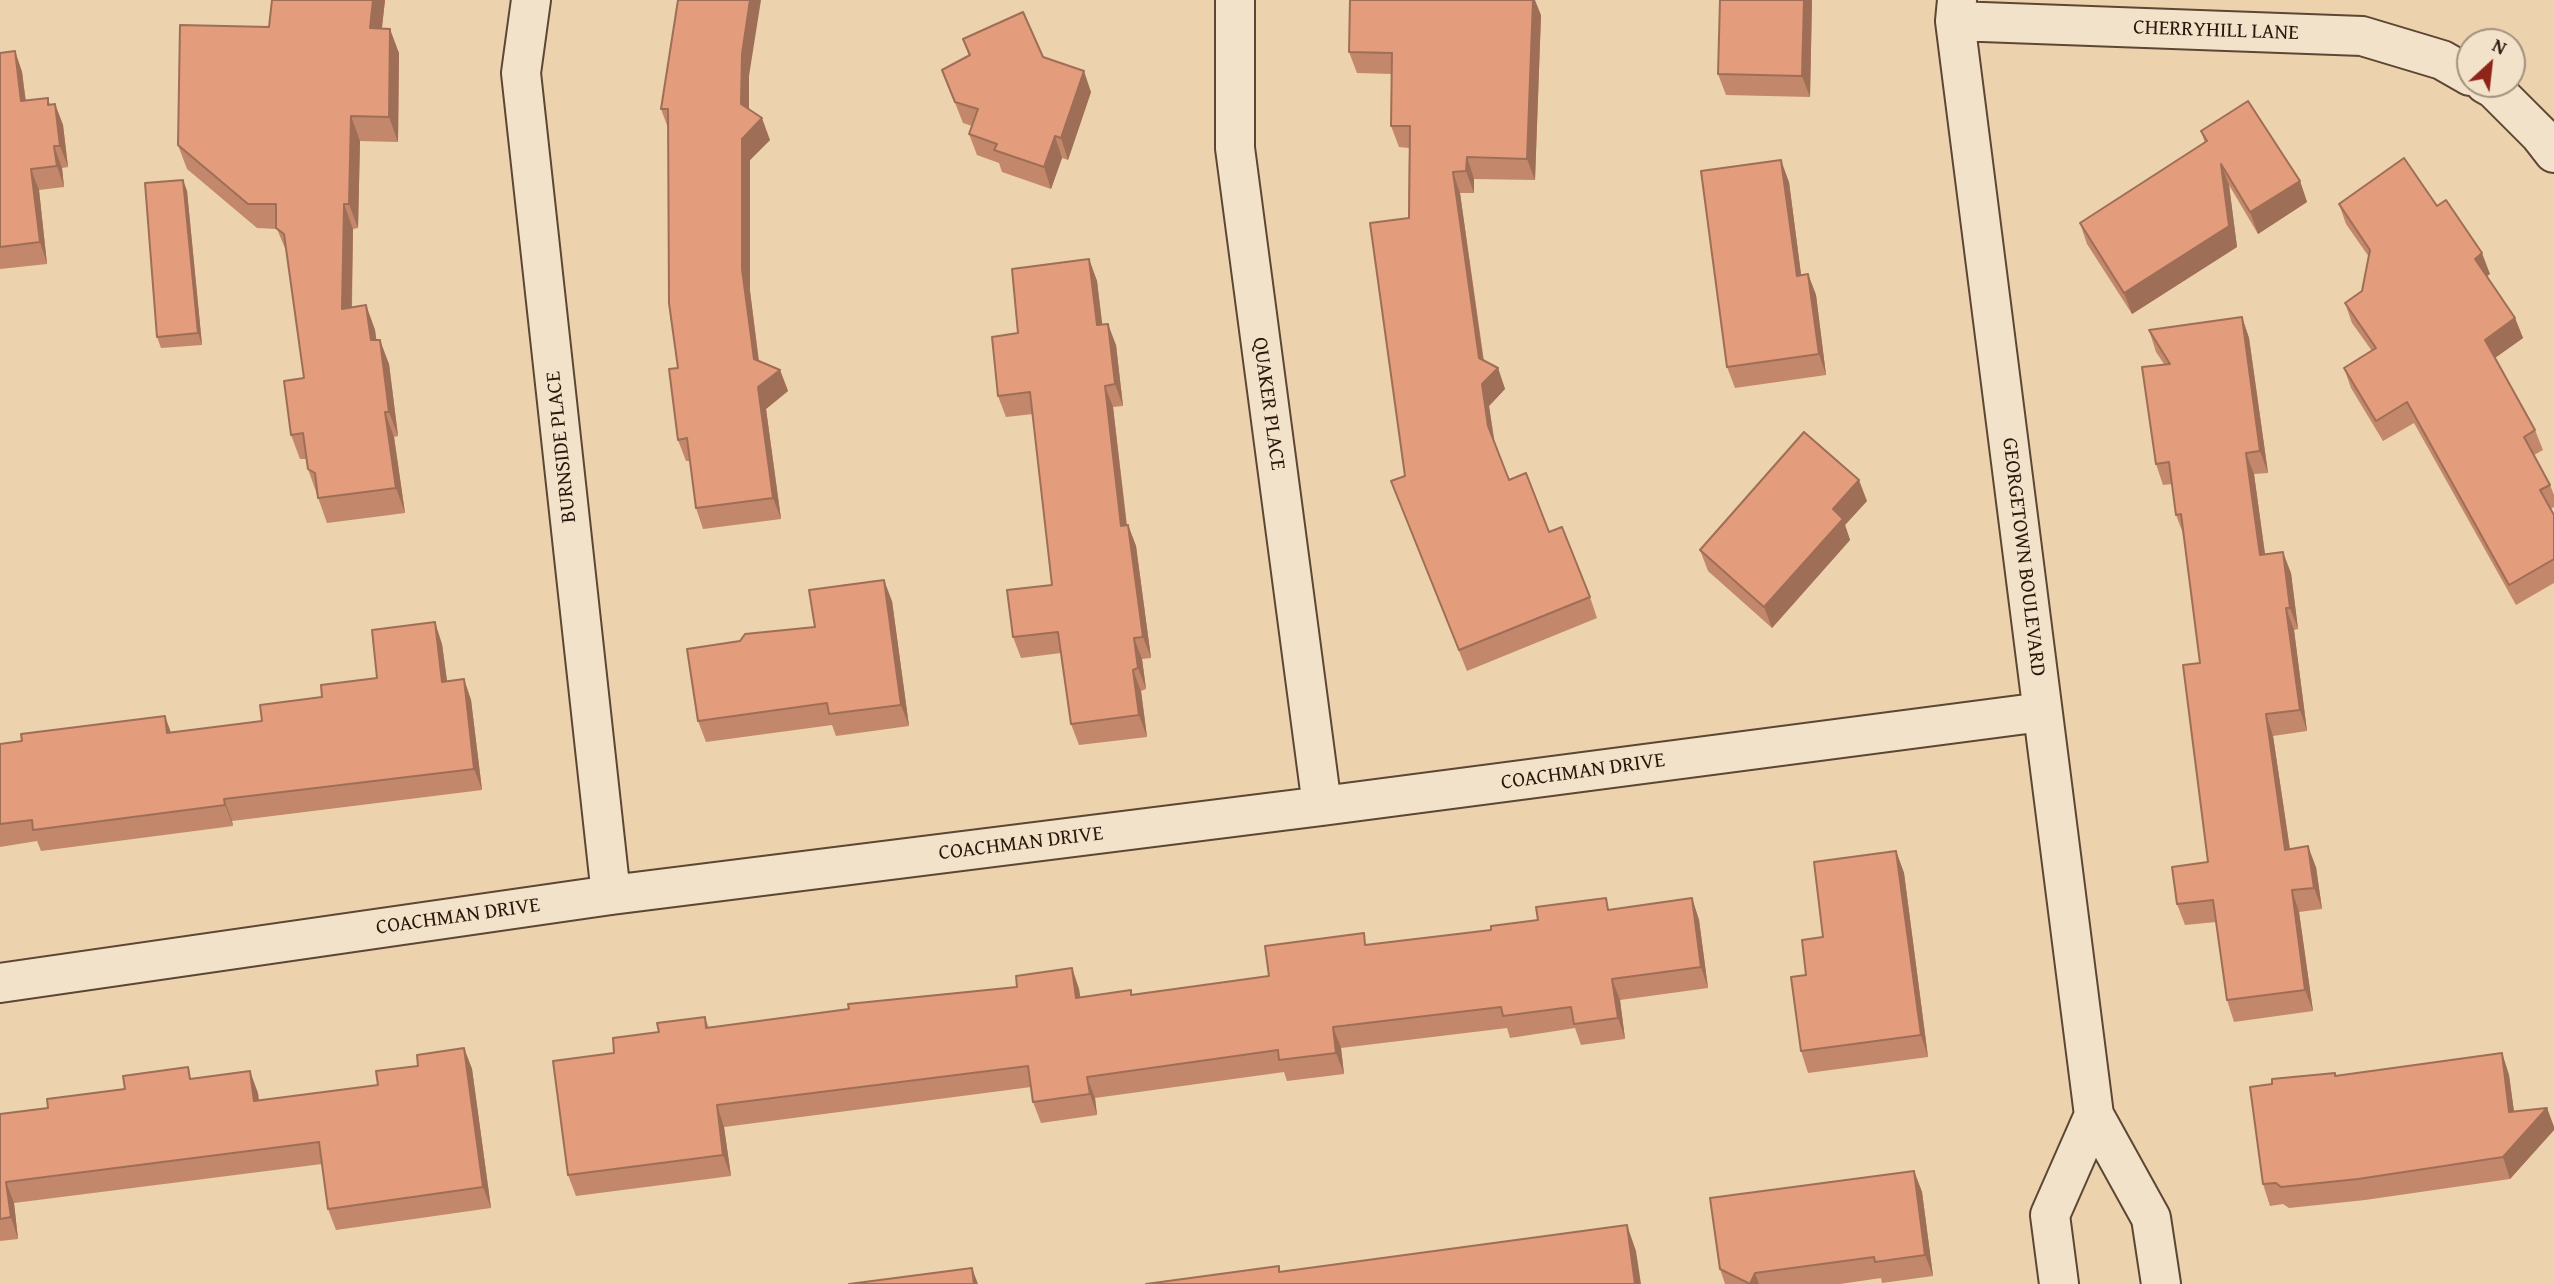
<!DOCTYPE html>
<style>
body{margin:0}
#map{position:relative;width:2554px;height:1284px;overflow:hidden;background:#ecd2ad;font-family:"Gentium Book Plus",serif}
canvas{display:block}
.north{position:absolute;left:2456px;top:28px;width:70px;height:70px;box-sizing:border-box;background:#f3e2ca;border:2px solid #a3917e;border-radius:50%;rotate:27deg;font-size:19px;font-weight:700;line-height:28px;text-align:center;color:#2c170c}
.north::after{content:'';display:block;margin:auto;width:24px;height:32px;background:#8f2418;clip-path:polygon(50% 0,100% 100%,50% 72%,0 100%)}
</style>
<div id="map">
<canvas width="2554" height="1284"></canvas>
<div class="north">N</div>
</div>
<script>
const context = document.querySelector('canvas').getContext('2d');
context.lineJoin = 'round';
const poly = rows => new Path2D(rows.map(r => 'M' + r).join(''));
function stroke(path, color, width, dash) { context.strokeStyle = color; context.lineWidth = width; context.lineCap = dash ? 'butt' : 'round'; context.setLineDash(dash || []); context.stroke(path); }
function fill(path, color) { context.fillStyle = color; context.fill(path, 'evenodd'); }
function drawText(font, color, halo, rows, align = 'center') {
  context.font = font + ' "Gentium Book Plus",serif'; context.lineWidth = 5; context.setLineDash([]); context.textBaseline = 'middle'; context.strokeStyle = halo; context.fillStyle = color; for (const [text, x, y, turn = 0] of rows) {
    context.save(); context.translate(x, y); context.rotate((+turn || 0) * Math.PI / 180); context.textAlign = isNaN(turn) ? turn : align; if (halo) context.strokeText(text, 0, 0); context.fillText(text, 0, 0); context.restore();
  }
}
const minor = poly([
 [531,0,521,73,611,895],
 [1235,0,1235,148,1322,806],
 [1957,0,1955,21,2094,1115,2151,1218,2161,1284],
 [1955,21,2362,36,2442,60,2470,76],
 [2485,84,2494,89,2540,135,2554,153],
 [0,983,611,895,1322,806,2042,712],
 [2059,1284,2050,1215,2094,1115]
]);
stroke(minor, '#5c4634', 42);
stroke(minor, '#f3e2ca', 38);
fill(poly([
 [272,0,385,0,382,28,399,53,398,142,360,141,358,228,353,229,352,307,366,305,375,330,376,340,389,364,398,436,394,437,405,513,327,523,308,469,307,459,300,459,291,435,304,378,287,253,277,229,257,228,187,169,178,145,269,27],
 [1812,0,1810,97,1726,95,1718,74],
 [1541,15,1535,180,1474,179,1474,193,1460,193,1484,361,1498,368,1505,389,1489,406,1495,444,1509,480,1549,532,1590,597,1597,618,1467,671,1391,481,1405,476,1409,148,1399,147,1391,126,1392,74,1357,73,1349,52],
 [963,39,1043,57,1091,92,1068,160,1062,158,1051,189,1002,172,999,163,977,155,969,134,972,126,963,123,942,70,969,56],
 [15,51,22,72,26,101,48,98,50,105,55,104,63,125,68,167,62,168,64,187,39,190,47,264,0,269,0,53],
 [749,76,749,109,770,140,750,160,750,291,759,361,780,370,788,391,766,409,781,519,703,529,696,508,690,461,686,461,678,440,678,368,668,128,661,109],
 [2201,131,2300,181,2307,202,2258,234,2229,185,2237,247,2132,314,2087,244,2080,223,2205,143],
 [183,180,187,191,202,345,161,348,157,337],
 [1789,182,1801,275,1808,274,1816,295,1826,375,1735,388,1727,367],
 [2339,204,2437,206,2490,274,2487,276,2515,318,2523,338,2495,358,2535,430,2543,450,2534,455,2550,485,2554,495,2554,507,2550,509,2554,515,2554,583,2516,605,2414,423,2383,441,2351,388,2344,368,2372,351,2352,323,2345,303,2362,291,2369,257,2346,224],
 [1089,259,1097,281,1102,325,1116,345,1123,406,1113,407,1127,525,1128,525,1136,546,1151,658,1142,659,1146,689,1141,691,1147,737,1079,745,1071,724,1061,653,1021,658,1013,637,1052,585,1033,414,1006,417,998,396,1018,333],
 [2242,317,2249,338,2268,473,2254,474,2265,554,2291,573,2298,629,2294,630,2307,731,2273,736,2290,849,2316,867,2322,909,2299,912,2313,1011,2234,1022,2227,1000,2216,922,2185,925,2177,904,2208,862,2200,663,2184,536,2176,515,2172,484,2163,485,2156,464,2164,364,2156,352,2149,330],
 [1867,501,1845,525,1850,540,1772,628,1708,571,1700,550],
 [892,601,909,726,836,736,832,725,706,742,698,721,740,641,815,627],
 [442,644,447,681,464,679,471,700,482,790,232,821,233,826,41,851,37,841,0,847,0,744,171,732,262,721,377,678],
 [1896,851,1904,873,1928,1057,1808,1073,1801,1051,1806,975,1823,937],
 [1692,898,1699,920,1708,988,1620,1000,1625,1039,1581,1045,1575,1028,1510,1038,1507,1028,1341,1048,1344,1074,1287,1081,1284,1072,1095,1098,1097,1115,1041,1123,1033,1102,1031,1087,724,1127,731,1176,576,1196,568,1175,614,1053,705,1017,709,1028,1017,987,1072,968,1079,989,1080,997,1132,995,1269,976,1368,945,1491,930,1611,909],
 [464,1048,472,1069,491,1208,336,1230,328,1209,322,1164,14,1203,18,1239,0,1241,0,1114,48,1108,125,1089,192,1079,258,1093,259,1101,378,1085,418,1066],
 [2502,1053,2509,1075,2514,1112,2547,1108,2554,1127,2554,1130,2510,1179,2365,1200,2289,1208,2283,1204,2270,1206,2263,1184,2336,1076],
 [1914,1171,1922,1192,1933,1276,1882,1283,1881,1278,1840,1284,1725,1284,1720,1269]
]), '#c3876b');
fill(poly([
 [373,0,385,0,379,53,370,28],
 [750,0,761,0,749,76,749,125,741,104,742,54],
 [1533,0,1535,0,1541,15,1535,180,1527,159],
 [1804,0,1812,0,1810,97,1802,76],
 [390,29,399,53,398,142,389,117],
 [15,51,22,72,28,122,21,101],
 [1084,71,1091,92,1068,160,1061,138],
 [55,104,63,125,68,167,60,146],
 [351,116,360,141,358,228,349,204],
 [762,118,770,140,750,160,750,291,761,380,754,359,742,269,742,139],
 [1055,136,1062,158,1051,189,1044,167],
 [54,146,62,168,64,187,57,166],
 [1467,157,1474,179,1474,193,1466,171],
 [1781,160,1789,182,1804,297,1797,276],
 [2221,164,2229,185,2237,247,2132,314,2124,293],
 [31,169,39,190,47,264,40,242],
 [1453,172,1460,193,1486,380,1479,358],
 [183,180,187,191,202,345,198,333],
 [2300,181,2307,202,2258,234,2250,212],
 [344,204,353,229,351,333,342,309],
 [2482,253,2490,274,2482,279,2475,259],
 [1089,259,1097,281,1105,347,1097,325],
 [1808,274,1816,295,1826,375,1819,354],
 [366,305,375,330,380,365,371,340],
 [2242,317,2249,338,2268,473,2260,451],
 [2515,318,2523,338,2492,360,2485,340],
 [1108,324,1116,345,1123,406,1115,384],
 [380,340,389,364,398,436,389,412],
 [1498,368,1505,389,1489,406,1495,447,1488,426,1482,384],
 [780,370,788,391,766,409,781,519,773,498,758,387],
 [1105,386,1113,407,1129,547,1121,526],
 [385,412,394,437,405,513,396,488],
 [2246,453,2254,474,2268,576,2260,555],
 [1859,480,1867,501,1845,525,1850,540,1772,628,1764,607,1833,509],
 [1128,525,1136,546,1151,658,1143,637],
 [2283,552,2291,573,2298,629,2290,608],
 [884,580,892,601,909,726,901,705],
 [2286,608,2294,630,2307,731,2300,710],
 [435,622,442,644,450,703,442,682],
 [1134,638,1142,659,1146,689,1138,668],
 [1133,670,1141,691,1147,737,1139,715],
 [464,679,471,700,482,790,474,769],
 [2266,714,2273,736,2293,871,2285,850],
 [165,716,173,738,167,733],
 [224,799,232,821,233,826,225,805],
 [2308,846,2316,867,2322,909,2314,888],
 [1896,851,1904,873,1928,1057,1921,1035],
 [2292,890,2299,912,2313,1011,2305,990],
 [1692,898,1699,920,1708,988,1701,967],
 [1072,968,1079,989,1084,1019,1076,998],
 [1612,979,1620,1000,1625,1039,1618,1018],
 [1333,1027,1341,1048,1344,1074,1336,1053],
 [464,1048,472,1069,491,1208,483,1187],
 [2502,1053,2509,1075,2517,1134,2509,1112],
 [250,1071,258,1093,261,1122,254,1101],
 [1087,1077,1095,1098,1097,1115,1090,1094],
 [717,1105,724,1127,731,1176,723,1155],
 [2547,1108,2554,1127,2554,1130,2510,1179,2503,1157],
 [1914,1171,1922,1192,1933,1276,1925,1255],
 [6,1182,14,1203,18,1239,11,1217],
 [1627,1225,1636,1251,1641,1284,1635,1284],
 [972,1268,978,1284,974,1284],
 [1755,1273,1759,1284,1750,1284]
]), '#9f6e57');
const building = poly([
 [272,0,373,0,370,28,390,29,389,117,351,116,349,204,344,204,342,309,366,305,371,340,380,340,389,412,385,412,396,488,318,498,315,473,308,469,303,433,291,435,284,381,304,378,284,234,276,228,276,204,248,204,178,145,180,25,269,27,272,0],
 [678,0,750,0,742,54,741,104,762,118,742,139,742,269,754,359,780,370,758,387,773,498,696,508,687,438,678,440,669,369,678,368,669,303,668,109,661,109,678,0],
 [1350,0,1533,0,1527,159,1467,157,1466,171,1453,172,1479,358,1498,368,1482,384,1488,426,1509,480,1526,473,1549,532,1562,527,1590,597,1459,650,1391,481,1405,476,1370,223,1409,218,1410,126,1391,126,1392,53,1349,52,1350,0],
 [1720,0,1804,0,1802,76,1718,74,1720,0],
 [1023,12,1043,57,1084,71,1061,138,1055,136,1044,167,994,150,997,144,969,134,978,109,955,102,942,70,970,55,963,39,1023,12],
 [15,51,21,101,48,98,48,105,55,104,60,146,54,146,57,166,31,169,40,242,0,247,0,53,15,51],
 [2248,101,2300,181,2250,212,2221,164,2229,226,2124,293,2080,223,2207,141,2201,131,2248,101],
 [2404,158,2437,206,2446,200,2482,253,2475,259,2515,318,2485,340,2535,430,2524,437,2550,485,2540,490,2554,515,2554,559,2509,585,2407,402,2376,421,2344,368,2376,348,2345,303,2362,291,2370,250,2339,204,2404,158],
 [1781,160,1797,276,1808,274,1819,354,1727,367,1701,171,1781,160],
 [183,180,198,333,157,337,145,183,183,180],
 [1089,259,1097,325,1108,324,1115,384,1105,386,1121,526,1128,525,1143,637,1134,638,1138,668,1133,670,1139,715,1071,724,1058,632,1013,637,1007,590,1052,585,1030,392,998,396,992,337,1018,333,1012,269,1089,259],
 [2242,317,2260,451,2246,453,2260,555,2283,552,2290,608,2286,608,2300,710,2266,714,2285,850,2308,846,2314,888,2292,890,2305,990,2227,1000,2213,900,2177,904,2172,867,2208,862,2183,665,2200,663,2181,514,2176,515,2169,462,2156,464,2142,367,2170,364,2149,330,2242,317],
 [1804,432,1859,480,1833,509,1843,519,1764,607,1700,550,1804,432],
 [884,580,901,705,829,714,827,703,698,721,687,649,740,641,745,634,815,627,809,590,884,580],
 [435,622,442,682,464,679,474,769,224,799,225,805,33,830,32,820,0,824,0,744,22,741,21,734,165,716,167,733,262,721,260,705,322,697,321,685,377,678,372,630,435,622],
 [1896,851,1921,1035,1801,1051,1791,977,1806,975,1802,940,1823,937,1814,862,1896,851],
 [1606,898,1608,910,1692,898,1701,967,1612,979,1618,1018,1574,1024,1571,1007,1503,1016,1501,1007,1333,1027,1336,1053,1279,1060,1278,1050,1087,1077,1090,1094,1033,1102,1028,1066,717,1105,723,1155,568,1175,553,1061,614,1053,613,1038,659,1032,657,1023,705,1017,706,1028,849,1009,848,1004,1017,987,1016,976,1072,968,1076,998,1131,990,1131,995,1269,976,1265,946,1364,933,1365,945,1491,930,1491,926,1538,920,1536,907,1606,898],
 [464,1048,483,1187,328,1209,319,1142,6,1182,11,1217,0,1219,0,1114,48,1108,47,1099,125,1089,123,1076,188,1067,190,1079,250,1071,254,1101,378,1085,376,1071,418,1066,417,1055,464,1048],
 [2502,1053,2509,1112,2547,1108,2503,1157,2358,1179,2281,1187,2276,1183,2263,1184,2250,1087,2272,1084,2272,1079,2335,1073,2335,1076,2502,1053],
 [1914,1171,1925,1255,1875,1262,1874,1257,1755,1273,1750,1284,1720,1269,1710,1198,1914,1171],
 [1627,1225,1635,1284,1146,1284,1279,1266,1279,1272,1627,1225],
 [972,1268,974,1284,849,1284,972,1268]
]);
fill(building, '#e39d7c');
stroke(building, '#9f6e57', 2);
drawText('21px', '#2c170c', '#f3e2ca', [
 ["CHERRYHILL LANE",2216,31,2],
 ["QUAKER PLACE",1268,404,82],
 ["BURNSIDE PLACE",562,447,-96],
 ["GEORGETOWN BOULEVARD",2023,557,83],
 ["COACHMAN DRIVE",1583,772,-8],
 ["COACHMAN DRIVE",1021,844,-7],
 ["COACHMAN DRIVE",458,917,-8]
]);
</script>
